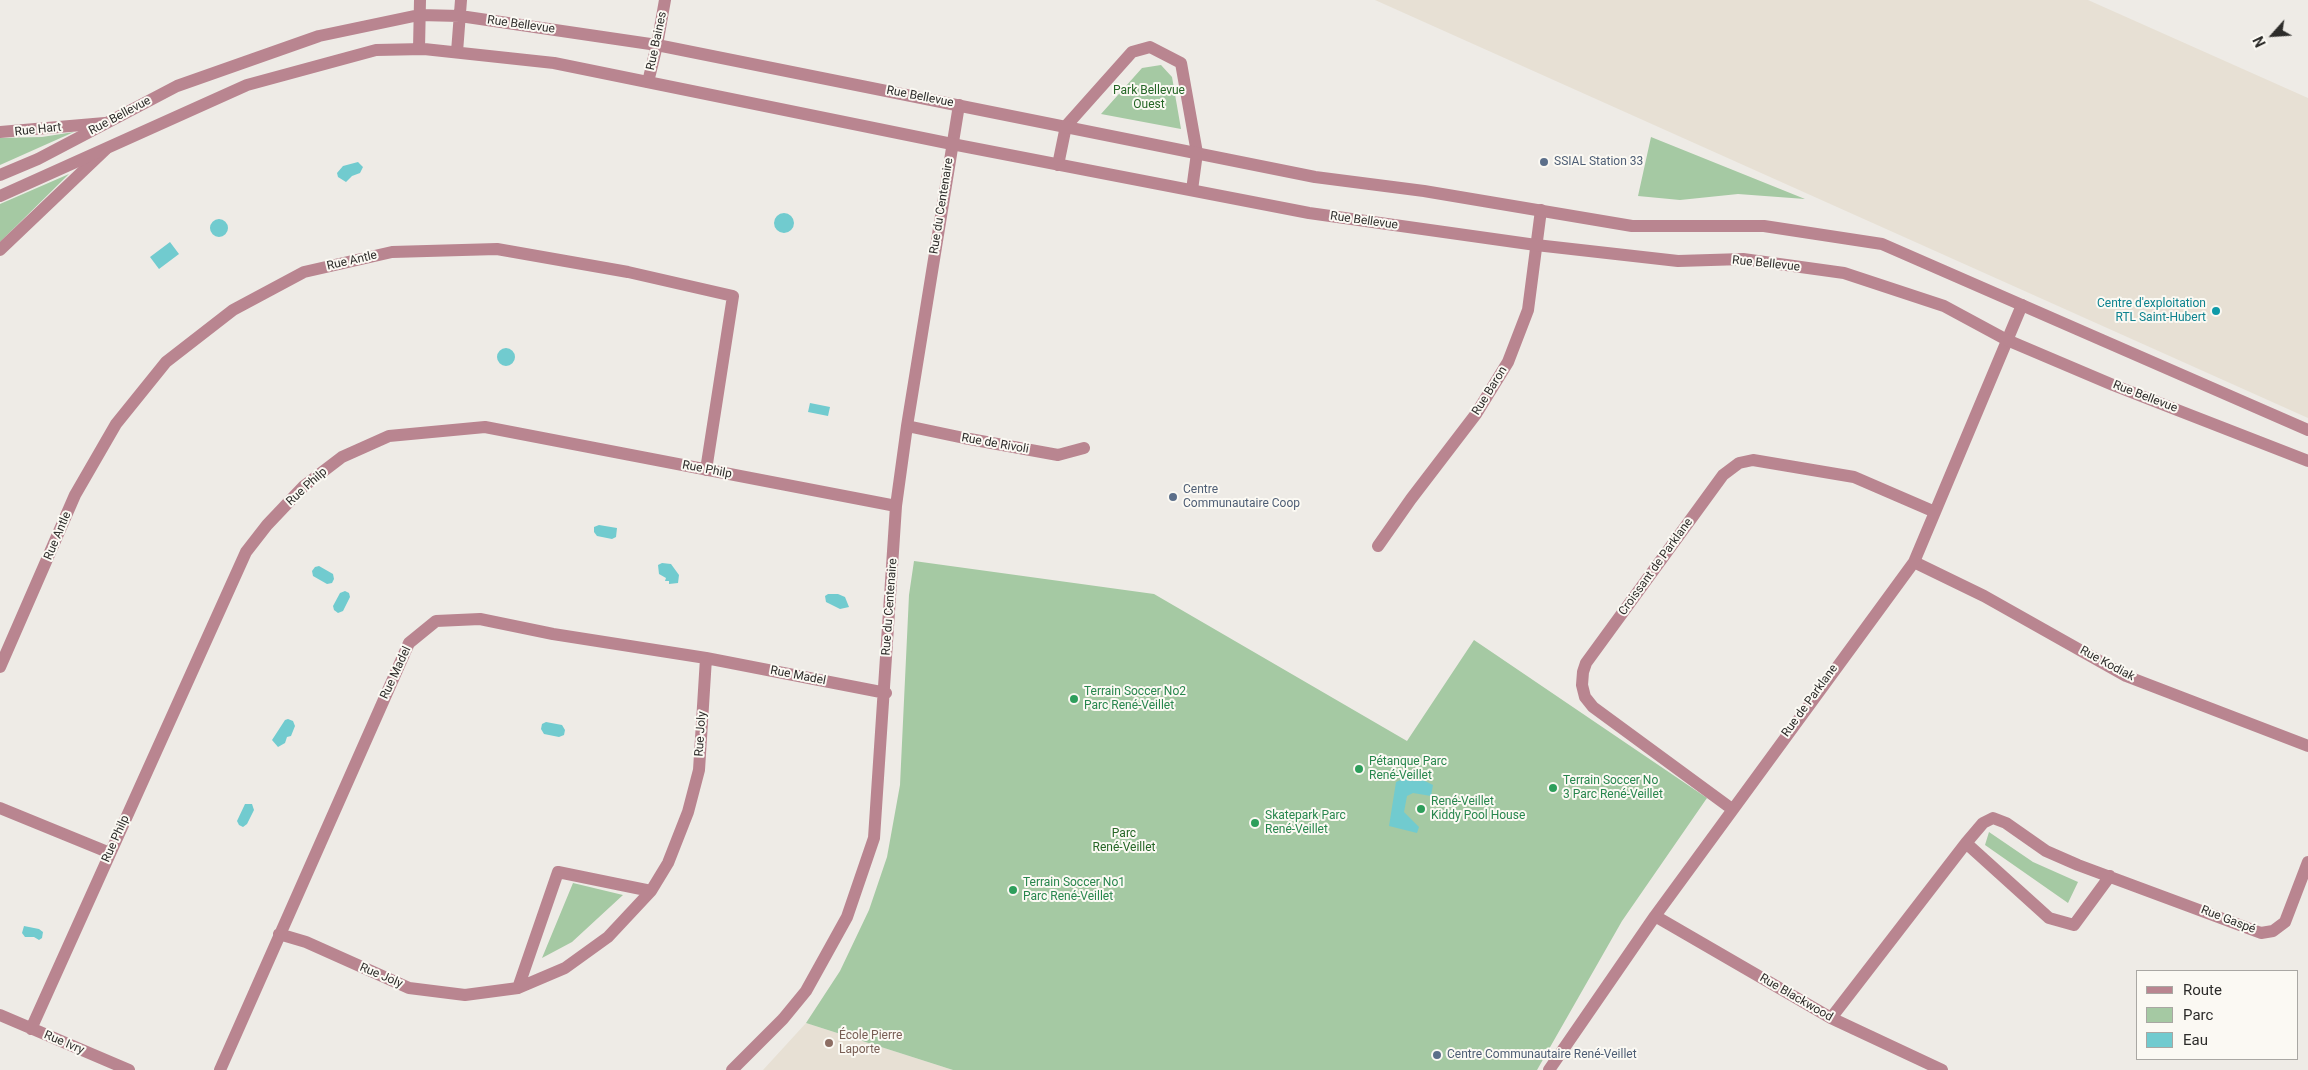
<!DOCTYPE html>
<meta charset="utf-8">
<style>
body{margin:0}
#map{position:relative;width:2308px;height:1070px;overflow:hidden;background:#eeebe6;font-family:Roboto,sans-serif}
canvas{display:block}
.legend{position:absolute;left:2136px;top:970px;width:162px;height:90px;box-sizing:border-box;background:#fbf9f3;border:1px solid #a9a7a3;margin:0;padding:6px 9px;list-style:none;font-size:15px;color:#2d2c2a}
.legend li{display:flex;align-items:center;gap:10px;height:25px}
.legend b{width:25px;border:1px solid #a9a7a3}
.north{position:absolute;left:2248px;top:10px;width:50px;height:50px;-webkit-text-stroke:4px #fbf9f3;paint-order:stroke;rotate:244deg;font-size:14px;font-weight:700;line-height:20px;text-align:center;color:#2d2c2a}
.north::after{content:'';display:block;margin:auto;width:18px;height:22px;background:#2d2c2a;clip-path:polygon(50% 0,100% 100%,50% 72%,0 100%)}
</style>
<div id="map">
<canvas width="2308" height="1070"></canvas>
<ul class="legend">
<li><b style="height:6px;background:#b98590"></b>Route</li>
<li><b style="height:14px;background:#a5c9a3"></b>Parc</li>
<li><b style="height:14px;background:#71cbcf"></b>Eau</li>
</ul>
<div class="north">N</div>
</div>
<script>
const context = document.querySelector('canvas').getContext('2d');
context.lineJoin = 'round';
function fill(path, color) { context.fillStyle = color; context.fill(path, 'evenodd'); }
const poly = rows => new Path2D(rows.map(r => 'M' + r).join(''));
function stroke(path, color, width, dash) { context.strokeStyle = color; context.lineWidth = width; context.lineCap = dash ? 'butt' : 'round'; context.setLineDash(dash || []); context.stroke(path); }
function drawText(font, color, halo, rows, align = 'center') {
  context.font = font + ' Roboto,sans-serif'; context.lineWidth = 4; context.setLineDash([]); context.textBaseline = 'middle'; context.strokeStyle = halo; context.fillStyle = color; for (const [text, x, y, turn = 0] of rows) {
    context.save(); context.translate(x, y); context.rotate((+turn || 0) * Math.PI / 180); context.textAlign = isNaN(turn) ? turn : align; if (halo) context.strokeText(text, 0, 0); context.fillText(text, 0, 0); context.restore();
  }
}
fill(poly([
 [1375,0,2088,0,2308,98,2308,418],
 [806,1023,953,1070,763,1070]
]), '#e7e0d4');
fill(poly([
 [1161,65,1172,77,1181,129,1101,114,1142,68],
 [74,132,0,165,0,138,42,137],
 [1651,137,1805,199,1738,194,1680,200,1638,196],
 [69,174,0,242,0,204],
 [914,561,1154,594,1407,741,1474,640,1707,798,1622,921,1537,1070,953,1070,806,1023,840,971,869,910,887,857,900,785,909,595],
 [1989,832,2033,862,2078,882,2068,903,1985,845],
 [573,883,623,895,572,942,542,958]
]), '#a5c9a3');
fill(poly([
 [358,162,363,167,360,173,352,176,346,182,338,177,337,173,343,166],
 '774 223a10 10 0 1 1 20 0a10 10 0 1 1-20 0Z',
 '210 228a9 9 0 1 1 18 0a9 9 0 1 1-18 0Z',
 [170,242,179,254,159,269,150,257],
 '497 357a9 9 0 1 1 18 0a9 9 0 1 1-18 0Z',
 [810,403,830,407,828,416,808,412],
 [599,525,617,528,616,537,612,539,597,536,594,532,594,527],
 [662,563,671,564,679,575,678,583,669,584,669,581,665,581,666,578,659,574,658,565],
 [319,566,333,574,334,579,332,583,327,584,313,576,312,571,315,567],
 [345,591,349,593,350,597,343,611,338,613,334,610,333,606,340,593],
 [828,594,838,594,845,597,849,607,840,609,826,602,825,596],
 [288,719,293,721,295,726,291,736,287,737,285,743,278,747,272,740,285,720],
 [546,722,562,725,565,730,564,735,559,737,544,734,541,729,542,724],
 [1407,777,1417,777,1433,785,1431,796,1413,793,1407,796,1404,812,1419,827,1417,833,1389,826,1396,782],
 [245,804,252,804,254,810,247,824,243,827,239,825,237,821],
 [24,926,39,929,43,932,42,938,39,940,34,937,25,937,22,933]
]), '#71cbcf');
stroke(poly([
 [648,82,657,45,665,0],
 [0,132,105,123],
 [1058,165,1066,126,1132,52,1150,47,1181,63,1197,153,1192,190],
 [0,250,105,150],
 [907,426,964,438,1058,455,1084,448],
 [1378,546,1411,499,1476,414,1508,362,1528,310,1541,210],
 [1914,562,1984,596,2126,676,2308,746],
 [0,667,75,495,116,424,166,362,233,310,304,272,392,252,497,249,628,272,733,296,706,470],
 [0,808,110,853],
 [1732,809,1593,707,1585,697,1582,685,1583,672,1586,663,1723,475,1739,463,1753,460,1854,477,1935,512],
 [1966,843,2049,918,2074,925,2110,876],
 [1655,916,1831,1018,1942,1070],
 [279,934,306,942,409,988,465,995,518,988,565,968,608,937,651,891,668,863,688,812,699,770,706,658],
 [518,988,558,872,651,891],
 [0,1015,129,1070],
 [1831,1018,1966,843,1983,823,1993,818,2006,823,2046,851,2078,865,2261,933,2273,931,2285,922,2308,862],
 [31,1029,246,552,267,525,304,486,342,457,389,436,485,427,896,506],
 [220,1070,409,643,436,621,480,619,553,634,706,658,886,693],
 [732,1070,783,1019,806,991,847,917,874,838,896,506,907,426,959,105],
 [1549,1070,1655,916,1914,562,2022,305]
]), '#b98590', 12);
stroke(poly([
 [419,49,420,0],
 [457,52,461,0],
 [0,175,38,159,177,86,319,36,419,15,460,16,657,45,1315,177,1424,191,1632,226,1764,226,1882,244,2308,430],
 [0,196,247,85,376,50,424,49,554,63,952,144,1309,213,1536,245,1678,261,1743,259,1844,273,1944,306,2007,340,2113,385,2308,461]
]), '#b98590', 12);
for (const [x, y, r, color] of [
 [1544,162,5,"#5c6f8a"],
 [2216,311,5,"#0f9aa8"],
 [1173,497,5,"#5c6f8a"],
 [1074,699,5,"#2e9e5b"],
 [1359,769,5,"#2e9e5b"],
 [1553,788,5,"#2e9e5b"],
 [1421,809,5,"#2e9e5b"],
 [1255,823,5,"#2e9e5b"],
 [1013,890,5,"#2e9e5b"],
 [829,1043,5,"#8d6e63"],
 [1437,1055,5,"#5c6f8a"]
]) { const dot = new Path2D(); dot.arc(x, y, r, 0, 2 * Math.PI); context.fillStyle = color; context.fill(dot); stroke(dot, '#fbf9f3', 2); }
drawText('12px', '#2d2c2a', '#fbf9f3', [
 ["Rue Bellevue",521,25,8],
 ["Rue Baines",657,41,-78],
 ["Rue Bellevue",920,97,11],
 ["Rue Bellevue",120,116,-28],
 ["Rue Hart",38,130,-6],
 ["Rue du Centenaire",942,206,-81],
 ["Rue Bellevue",1364,221,8],
 ["Rue Antle",352,261,-13],
 ["Rue Bellevue",1766,264,6],
 ["Rue Baron",1490,391,-58],
 ["Rue Bellevue",2145,397,21],
 ["Rue de Rivoli",995,444,10],
 ["Rue Philp",707,470,11],
 ["Rue Philp",307,487,-42],
 ["Rue Antle",58,536,-67],
 ["Croissant de Parklane",1656,567,-54],
 ["Rue du Centenaire",890,607,-86],
 ["Rue Kodiak",2107,664,28],
 ["Rue Madel",396,673,-65],
 ["Rue Madel",798,676,11],
 ["Rue de Parklane",1810,701,-54],
 ["Rue Joly",701,734,-86],
 ["Rue Philp",116,839,-66],
 ["Rue Gaspé",2228,920,21],
 ["Rue Joly",381,976,23],
 ["Rue Blackwood",1796,998,30],
 ["Rue Ivry",64,1043,23]
]);
drawText('12px', '#256626', '#fbf9f3', [
 ["Park Bellevue",1149,91],
 ["Ouest",1149,105],
 ["Parc",1124,834],
 ["René-Veillet",1124,848]
]);
drawText('12px', '#4e5e75', '#fbf9f3', [
 ["SSIAL Station 33",1554,162],
 ["Centre",1183,490],
 ["Communautaire Coop",1183,504],
 ["Centre Communautaire René-Veillet",1447,1055]
], 'left');
drawText('12px', '#0d838f', '#fbf9f3', [
 ["Centre d'exploitation",2206,304],
 ["RTL Saint-Hubert",2206,318]
], 'right');
drawText('12px', '#27864d', '#fbf9f3', [
 ["Terrain Soccer No2",1084,692],
 ["Parc René-Veillet",1084,706],
 ["Pétanque Parc",1369,762],
 ["René-Veillet",1369,776],
 ["Terrain Soccer No",1563,781],
 ["3 Parc René-Veillet",1563,795],
 ["René-Veillet",1431,802],
 ["Kiddy Pool House",1431,816],
 ["Skatepark Parc",1265,816],
 ["René-Veillet",1265,830],
 ["Terrain Soccer No1",1023,883],
 ["Parc René-Veillet",1023,897]
], 'left');
drawText('12px', '#785e54', '#fbf9f3', [
 ["École Pierre",839,1036],
 ["Laporte",839,1050]
], 'left');
</script>
